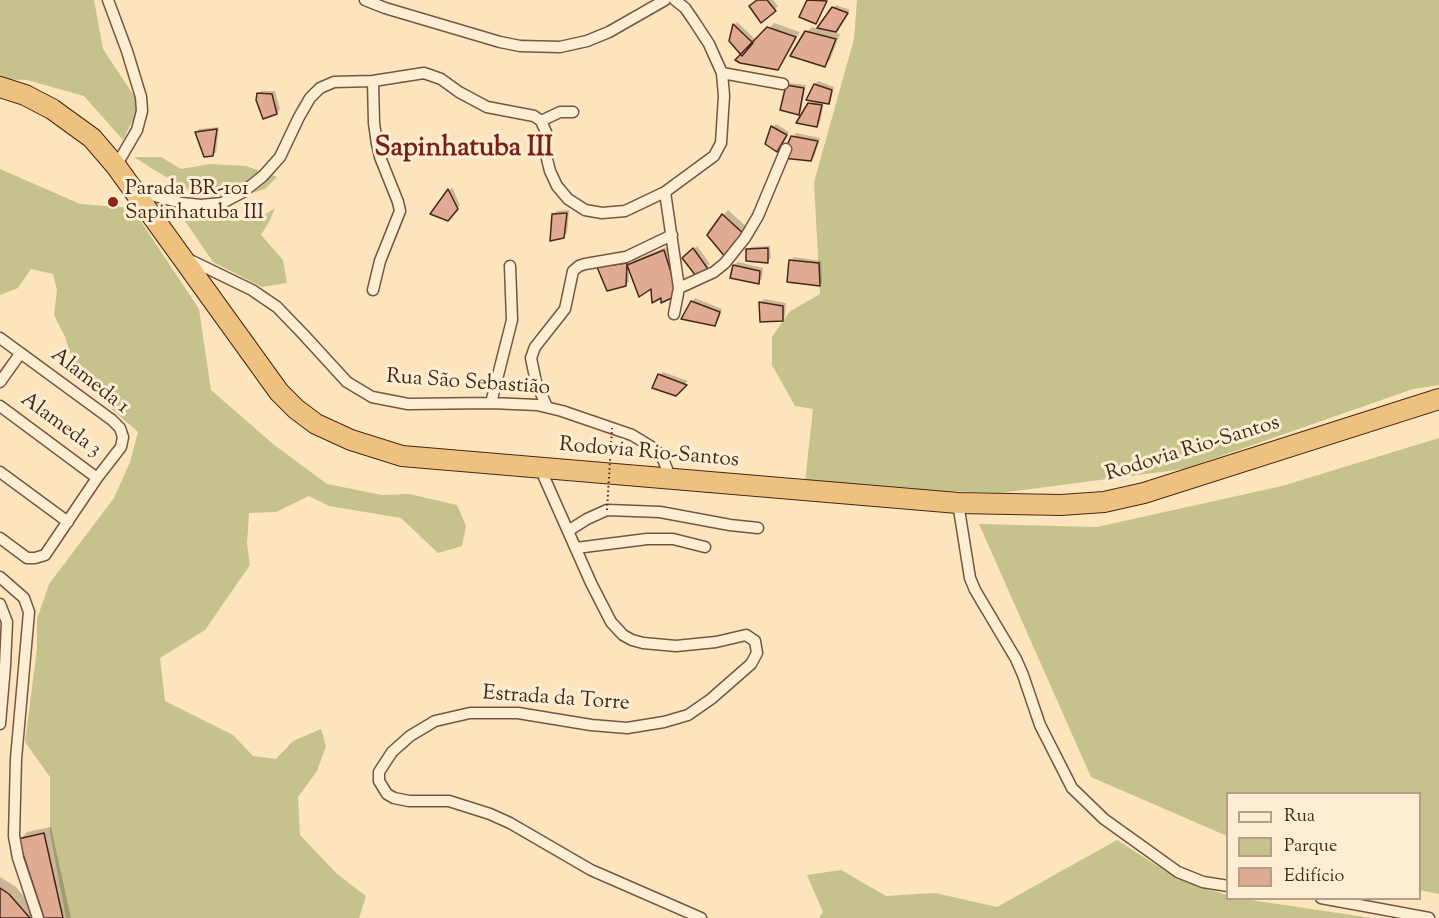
<!DOCTYPE html>
<meta charset="utf-8">
<style>
body{margin:0}
#map{position:relative;width:1439px;height:918px;overflow:hidden;background:#fce4bc;font-family:"Sorts Mill Goudy",serif}
canvas{display:block}
.legend{position:absolute;left:1226px;top:792px;width:195px;height:108px;box-sizing:border-box;background:#fdedd3;border:2px solid #b49e89;margin:0;padding:8px 10px;list-style:none;font-size:18px;color:#46271a}
.legend li{display:flex;align-items:center;gap:12px;height:30px}
.legend b{width:30px;border:2px solid #b49e89}
</style>
<div id="map">
<canvas width="1439" height="918"></canvas>
<ul class="legend">
<li><b style="height:8px;background:#fdedd3"></b>Rua</li>
<li><b style="height:16px;background:#c6c28c"></b>Parque</li>
<li><b style="height:16px;background:#e1aa93"></b>Edifício</li>
</ul>
</div>
<script>
const context = document.querySelector('canvas').getContext('2d');
context.lineJoin = 'round';
function fill(path, color) { context.fillStyle = color; context.fill(path, 'evenodd'); }
const poly = rows => new Path2D(rows.map(r => 'M' + r).join(''));
function stroke(path, color, width, dash) { context.strokeStyle = color; context.lineWidth = width; context.lineCap = dash ? 'butt' : 'round'; context.setLineDash(dash || []); context.stroke(path); }
function drawText(font, color, halo, rows, align = 'center') {
  context.font = font + ' "Sorts Mill Goudy",serif'; context.lineWidth = 6; context.setLineDash([]); context.textBaseline = 'middle'; context.strokeStyle = halo; context.fillStyle = color; for (const [text, x, y, turn = 0] of rows) {
    context.save(); context.translate(x, y); context.rotate((+turn || 0) * Math.PI / 180); context.textAlign = isNaN(turn) ? turn : align; if (halo) context.strokeText(text, 0, 0); context.fillText(text, 0, 0); context.restore();
  }
}
fill(poly([
 [0,0,94,0,103,49,140,105,123,140,84,96,27,80,0,79],
 [857,0,1439,0,1439,385,1413,389,1184,469,1000,493,863,488,805,482,813,409,795,406,772,365,772,337,789,312,820,294,814,182,854,39],
 [134,157,161,157,181,169,210,164,246,166,277,177,265,189,235,198,200,195,172,181],
 [0,169,80,204,132,208,199,309,211,390,273,444,327,484,382,495,409,494,457,505,466,526,462,546,438,553,401,518,329,506,309,496,276,512,249,513,247,544,250,565,205,630,160,658,165,701,233,735,253,756,276,759,293,741,321,729,326,746,317,771,298,797,300,835,337,874,366,896,359,918,66,918,50,833,50,777,25,742,37,649,37,619,49,584,114,498,130,462,138,432,105,403,75,367,65,337,54,315,57,290,53,274,31,269,18,288,0,295],
 [176,208,206,220,256,220,275,208,270,220,261,235,283,260,287,283,262,287,213,262],
 [1439,438,1439,894,1420,890,1420,794,1228,794,1227,836,1091,777,979,524,1097,527,1282,486],
 [1117,840,1167,872,1200,887,1227,895,1228,898,1244,899,1372,918,819,918,823,912,807,875,841,870,886,896,935,893,997,907]
]), '#c6c28c');
fill(poly([
 [759,0,773,0,778,6,762,21],
 [808,0,828,0,815,22,801,16],
 [836,5,850,10,833,32,840,34,830,60,825,65,807,32,812,27,818,29],
 [737,22,757,41,774,23,800,32,783,63,778,68,743,55,731,40,734,24],
 [818,81,834,87,831,99,828,102,824,102,820,122,817,125,809,104,814,100,815,84],
 [790,83,806,85,801,110,798,113,787,86],
 [261,91,275,91,280,109,277,113,258,94],
 [776,124,789,132,777,150,773,127],
 [219,127,216,152,213,155,196,132,199,129],
 [796,133,820,138,814,157,811,160,793,137],
 [452,187,460,205,447,219,433,214],
 [569,210,567,233,563,237,554,214,557,211],
 [728,210,749,229,726,256,723,215],
 [669,246,682,289,662,295,629,267,629,282,625,285,599,267,629,261,629,265,634,260],
 [697,246,710,264,696,274,684,259],
 [770,246,771,258,767,261,748,250,751,247],
 [794,257,821,261,822,282,819,285,791,260],
 [738,262,763,268,762,279,759,282,734,265],
 [695,298,722,309,718,321,715,324,692,302],
 [764,299,786,303,785,316,782,319,761,302],
 [663,372,688,381,676,394,660,375],
 [51,827,71,918,46,918,20,839,27,832],
 [0,877,16,887,42,918,0,918]
]), '#0003');
const building = poly([
 [757,0,767,0,776,11,761,23,749,6,757,0],
 [807,0,827,1,816,24,799,17,807,0],
 [832,7,848,13,836,32,817,28,832,7],
 [733,24,753,43,742,56,729,41,733,24],
 [767,27,796,37,778,70,740,63,735,60,767,27],
 [805,31,836,39,825,67,790,56,805,31],
 [814,84,832,90,829,104,806,100,814,84],
 [786,85,804,88,799,115,780,110,786,85],
 [257,93,272,94,277,114,263,119,256,100,257,93],
 [808,103,822,105,817,127,796,123,808,103],
 [771,126,787,135,777,152,765,144,771,126],
 [217,129,213,156,204,157,195,132,217,129],
 [791,136,818,141,811,161,782,158,791,136],
 [448,189,458,209,448,221,430,214,448,189],
 [567,213,564,238,550,241,552,214,567,213],
 [722,214,745,235,726,258,707,235,722,214],
 [693,248,708,269,696,276,682,258,693,248],
 [768,248,768,263,746,261,746,249,768,248],
 [664,250,678,295,661,303,661,298,652,303,651,289,639,297,627,265,664,250],
 [789,260,819,263,820,286,787,282,789,260],
 [627,263,626,286,607,291,597,267,627,263],
 [733,265,760,271,759,284,730,278,733,265],
 [691,301,720,312,715,326,681,319,691,301],
 [759,302,783,306,783,321,760,322,759,302],
 [658,374,687,385,676,396,652,388,658,374],
 [44,833,63,918,44,918,18,839,44,833],
 [0,888,9,894,30,918,0,918,0,888]
]);
fill(building, '#e1aa93');
stroke(building, '#46271a', 1.5);
const street = poly([
 [108,0,127,51,141,97,142,111,137,130,116,166],
 [365,0,385,8,500,42,520,46,560,47,587,41,609,32,665,0],
 [722,73,783,84],
 [373,81,374,123,377,144,380,157,398,202,400,211,380,261,373,290],
 [541,121,560,112,573,112],
 [135,191,182,203,201,205,222,203,243,192,263,176,280,157,299,117,310,98,320,88,334,82,373,81,424,73,441,79,459,92,487,107,534,116,541,121,546,132,547,159,550,171,557,186,568,199,585,210,602,213,625,211,665,192,714,156,721,143,724,96,722,73,709,44,694,21,685,8,675,0],
 [665,192,679,288,674,314],
 [186,258,252,290,277,307,303,334,347,382,372,397,408,404,491,403,537,405,562,411,632,435,655,449,662,457,667,469,669,480],
 [679,288,714,272,725,263,745,238,758,216,786,149],
 [0,338,112,420,120,428,123,437,121,447,97,478,45,555,35,558,27,558,0,538],
 [0,382,20,354],
 [491,403,512,320,510,266],
 [0,406,97,478],
 [547,407,536,382,531,358,535,347,565,309,573,271,579,266,585,264,626,257,672,235],
 [540,468,591,583,611,622,623,635,632,640,643,643,676,646,716,642,746,635,755,641,757,653,751,664,711,699,688,715,664,722,627,728,591,725,518,713,470,713,435,721,410,736,392,752,379,772,379,781,387,794,394,798,409,801,449,801,490,814,510,823,591,870,701,918],
 [0,472,68,522],
 [958,503,970,578,975,590,1016,659,1023,675,1040,725,1072,788,1104,819,1178,872,1203,882,1228,886],
 [568,531,587,519,607,510,660,512,730,525,758,528],
 [576,548,647,539,673,539,705,547],
 [0,577,24,598,29,612,16,759,14,836,18,858,38,918],
 [0,604,7,622,5,666,0,724],
 [1321,898,1429,918]
]);
const highway = poly([
 [0,87,25,95,52,109,92,138,116,166,279,392,296,409,316,424,351,440,402,456,958,503,1061,505,1104,502,1144,493,1439,399]
]);
stroke(street, '#745642', 13);
stroke(highway, '#46271a', 22);
stroke(street, '#fdedd3', 10);
stroke(highway, '#eec27e', 20);
stroke(poly([
 [607,510,612,428]
]), '#46271a', 2, [1.5, 3]);
for (const [x, y, r, color] of [
 [113,202,6,"#8f2418"]
]) { const dot = new Path2D(); dot.arc(x, y, r, 0, 2 * Math.PI); context.fillStyle = color; context.fill(dot); stroke(dot, '#fdedd3', 2); }
drawText('21px', '#46271a', '#fdedd3', [
 ["Parada BR-101",125,190],
 ["Sapinhatuba III",125,214]
], 'left');
drawText('21px', '#46271a', '#fdedd3', [
 ["Alameda 1",89,382,38],
 ["Rua São Sebastião",468,384,4],
 ["Alameda 3",60,426,36],
 ["Rodovia Rio-Santos",1193,450,-17],
 ["Rodovia Rio-Santos",649,454,5],
 ["Estrada da Torre",556,700,4]
]);
drawText('bold 27px', '#7a1f14', '#fdedd3', [
 ["Sapinhatuba III",464,150]
]);
</script>
